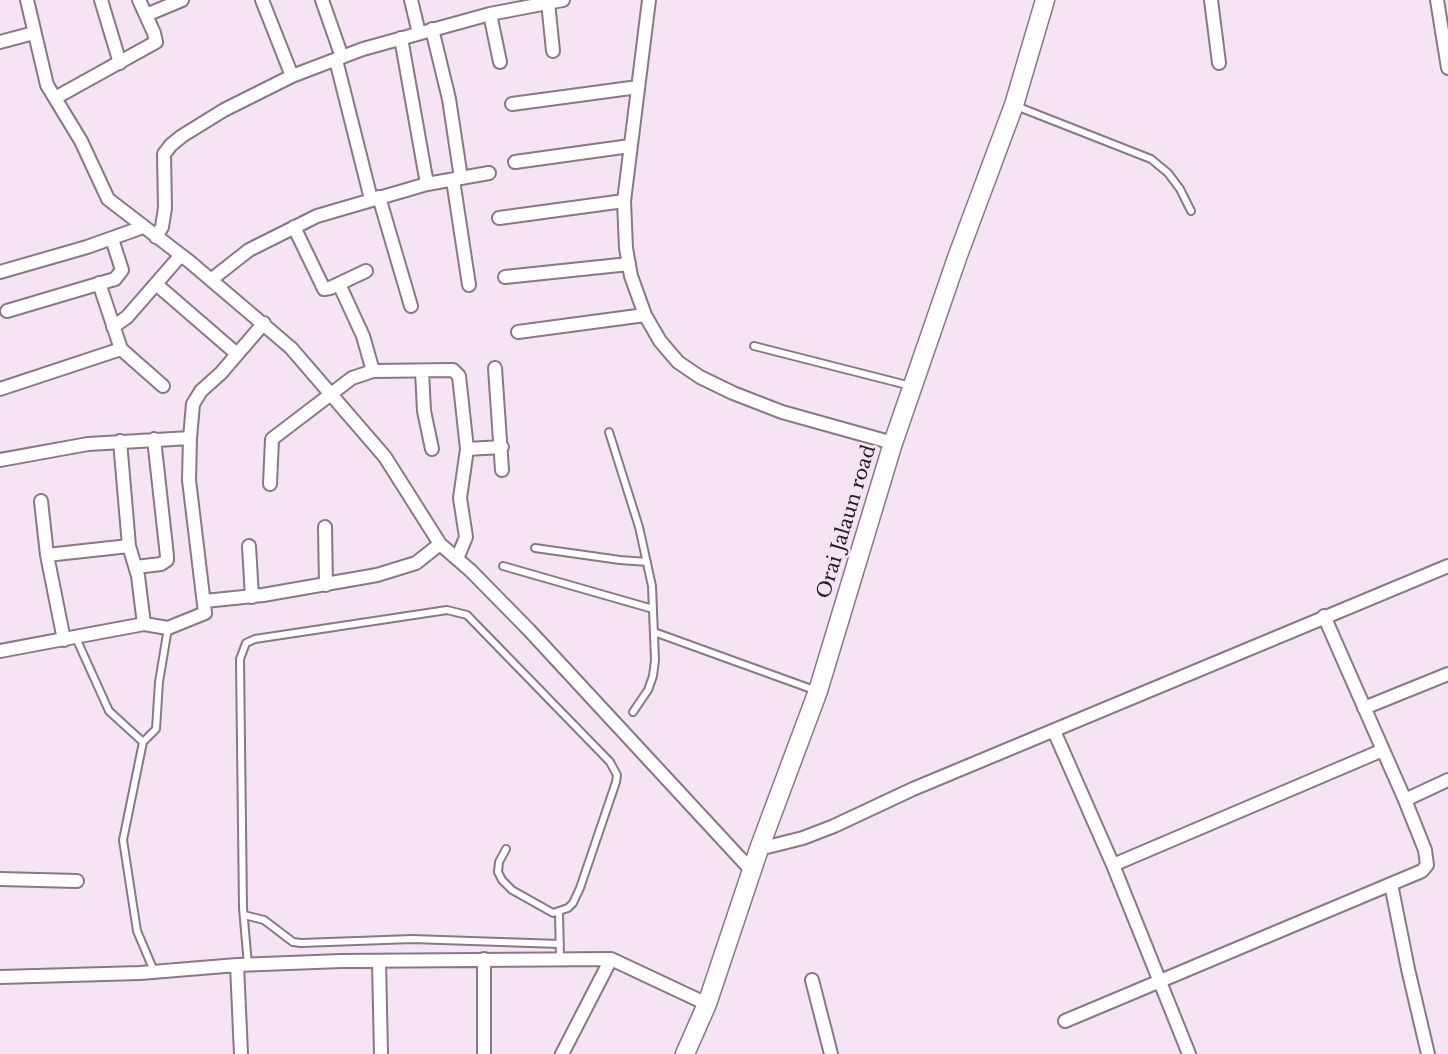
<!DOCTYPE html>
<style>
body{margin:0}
canvas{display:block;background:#f6e3f4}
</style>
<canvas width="1448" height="1054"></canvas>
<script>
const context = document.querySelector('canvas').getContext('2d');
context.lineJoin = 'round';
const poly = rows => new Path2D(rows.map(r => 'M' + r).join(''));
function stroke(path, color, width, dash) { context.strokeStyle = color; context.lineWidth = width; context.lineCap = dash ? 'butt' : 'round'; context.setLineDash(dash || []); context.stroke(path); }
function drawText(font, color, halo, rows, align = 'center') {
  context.font = font + ' "Libre Baskerville",serif'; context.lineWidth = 5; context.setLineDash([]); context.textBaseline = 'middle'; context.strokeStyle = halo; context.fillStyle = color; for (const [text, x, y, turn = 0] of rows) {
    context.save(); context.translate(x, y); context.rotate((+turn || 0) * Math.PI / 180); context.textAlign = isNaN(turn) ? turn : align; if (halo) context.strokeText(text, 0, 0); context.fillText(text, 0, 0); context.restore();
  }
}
const lane = poly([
 [1016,106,1151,159,1168,173,1180,189,1191,211],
 [754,346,911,386],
 [609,432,639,527,652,586,655,660,653,676,648,690,633,712],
 [535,548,620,560,647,562],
 [503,566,653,609],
 [654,632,817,691],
 [76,638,109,711,143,742,123,840,137,931,154,971],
 [143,742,156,729,159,682,168,628],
 [559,913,560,958],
 [244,915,264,920,293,942,301,943,412,939,560,944],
 [248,965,243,908,240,659,246,643,255,639,447,610,467,615,610,762,617,775,616,782,580,888,573,903,568,908,553,913,512,890,502,880,498,872,499,862,506,849]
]);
const street = poly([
 [27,0,47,85,81,141,108,199,190,262,291,348,385,457,440,544,471,571,529,630,752,871],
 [101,0,120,63],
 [262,0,292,76],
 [322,0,342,57],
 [411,0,419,33],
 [649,0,624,201,626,248,631,276,645,315,660,341,678,362,700,377,733,393,782,412,893,443],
 [1211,0,1219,63],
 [1437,0,1448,68],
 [548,2,553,51],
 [490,14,500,62],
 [146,15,182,0],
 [432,29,449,99,461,178],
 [401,38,427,184],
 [0,42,34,33],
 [336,60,371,199],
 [55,98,156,42,154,33,139,0],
 [512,104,638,87],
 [515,162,630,146],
 [453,180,469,285],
 [379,197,411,306],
 [499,218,624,201],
 [294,227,324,289,330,288,366,271],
 [156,237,162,227,165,208,164,154,171,145,182,136,224,110,292,76,363,49,490,14,563,0],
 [0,272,87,247,143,227],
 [505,277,629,264],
 [212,279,249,250,317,216,427,184,489,173],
 [99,283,121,349,163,386],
 [156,284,237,354],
 [339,284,363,336,373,371],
 [7,311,115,279,122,270,112,239],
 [113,327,127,317,181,255],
 [518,332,645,315],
 [495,368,502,470],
 [422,371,424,411,432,449],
 [0,389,121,349],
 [120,441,129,546,138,576,144,624],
 [467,449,502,447],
 [0,460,88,444,190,438],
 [270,484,272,439,352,378,373,371,453,370,459,376,467,449,460,498,466,537,457,559],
 [41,501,47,555,64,640],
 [325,527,326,585],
 [249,546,252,597],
 [47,555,129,546],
 [136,567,161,564,167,560,167,556,154,439],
 [205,601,263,595,377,575,416,563,440,544],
 [0,651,144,624,168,628,205,613,189,480,190,438,193,404,201,391,221,373,264,323],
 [1364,708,1448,674],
 [1054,731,1113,865,1189,1054],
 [1405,800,1448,780],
 [759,849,803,838,834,826,913,789,1448,566],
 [1113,865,1383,750],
 [0,879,77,881],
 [1391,884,1408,969,1428,1054],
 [484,959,484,1054],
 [379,961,381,1054],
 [237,965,241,1054],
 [0,977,140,973,237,965,341,961,611,959,707,1004],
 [812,980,831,1054],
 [1065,1021,1422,871,1427,865,1425,850,1405,800,1324,616],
 [562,1054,611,959]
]);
const primary = poly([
 [685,1054,707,1004,759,849,818,691,893,443,958,255,1014,105,1045,0]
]);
stroke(lane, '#897887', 10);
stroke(street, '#897887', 16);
stroke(primary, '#897887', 21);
stroke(lane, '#fff', 6);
stroke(street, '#fff', 12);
stroke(primary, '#fff', 18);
drawText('19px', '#231d23', '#f6e3f4', [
 ["Orai Jalaun road",847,522,-73]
]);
</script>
